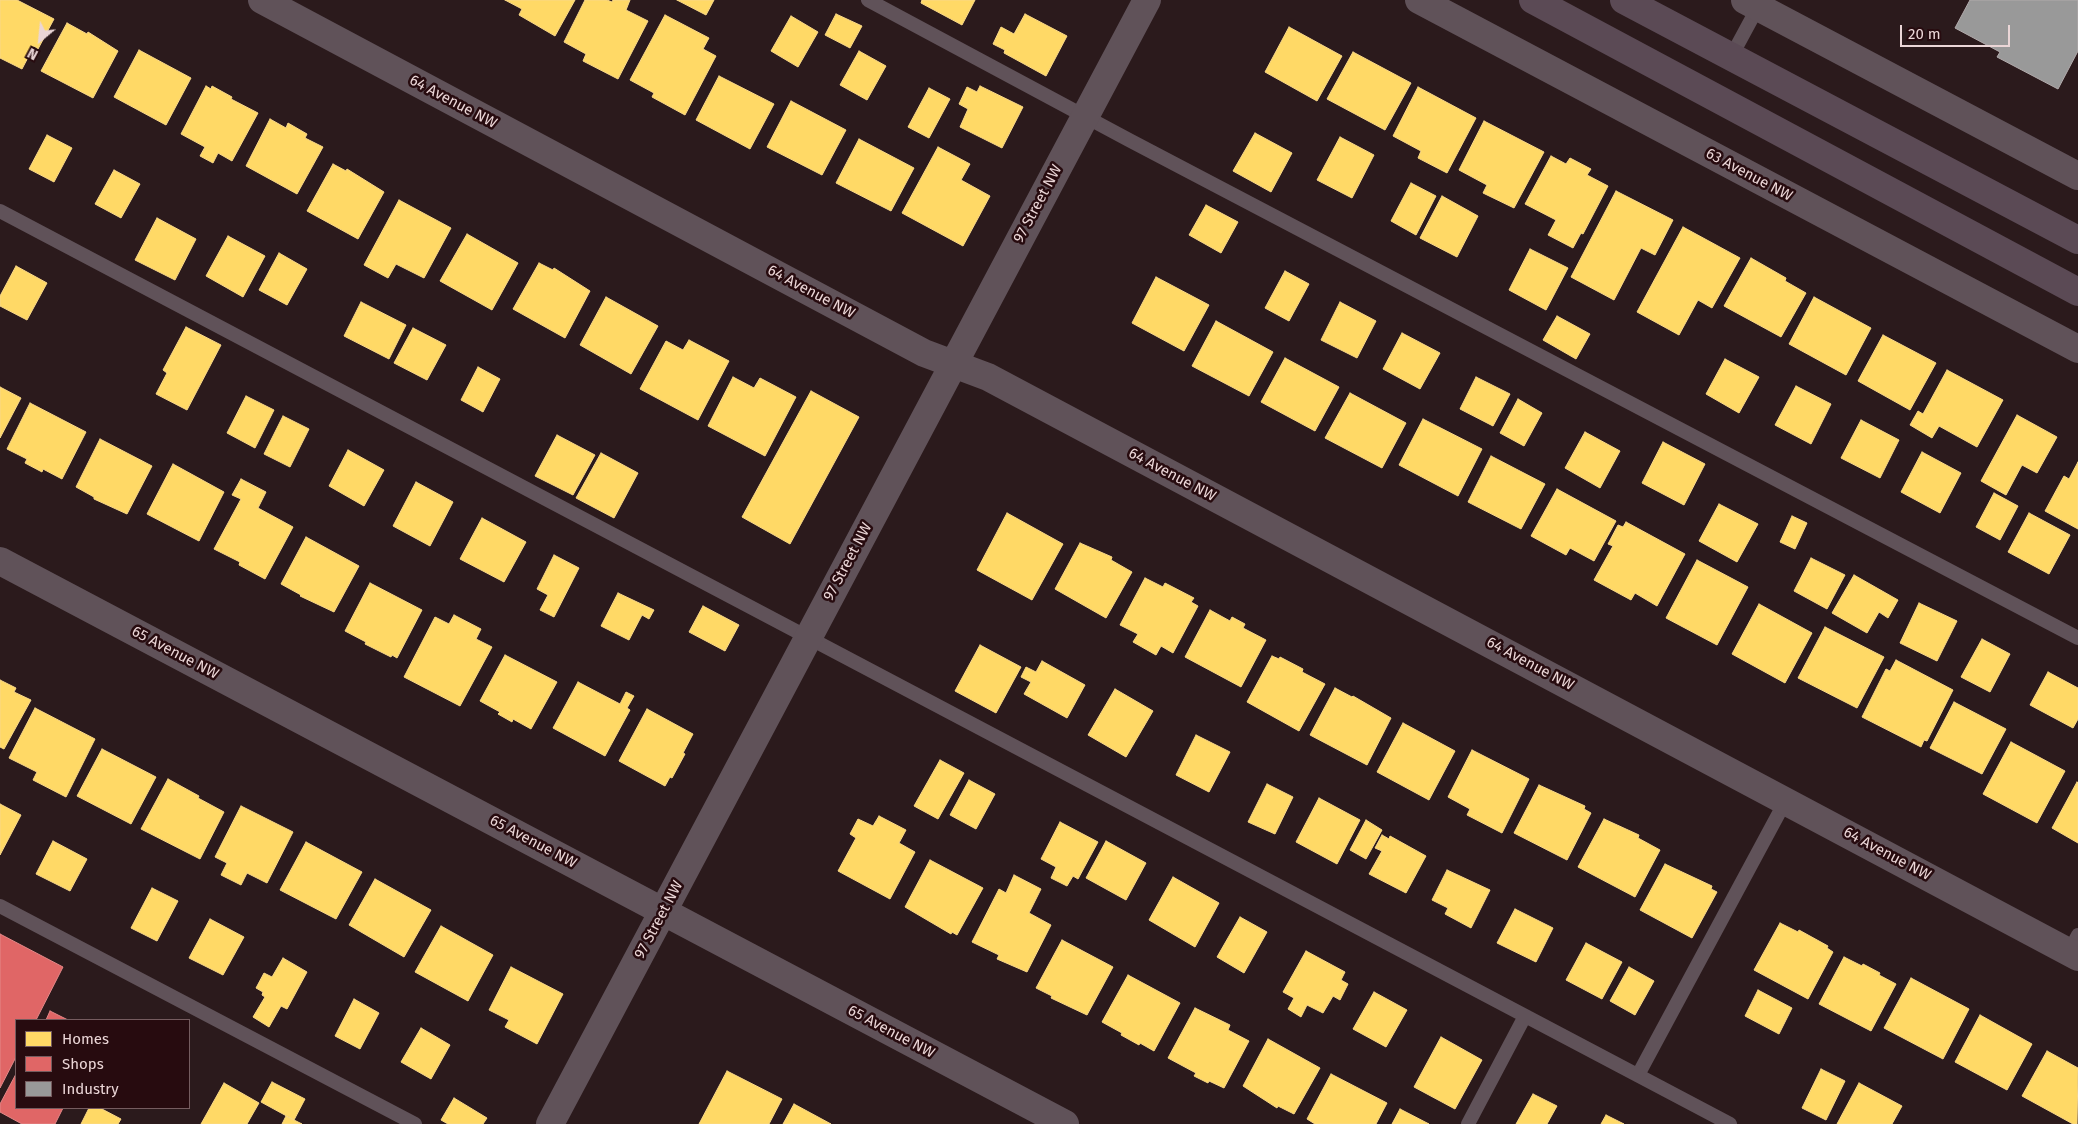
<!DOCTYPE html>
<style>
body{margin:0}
#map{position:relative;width:2078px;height:1124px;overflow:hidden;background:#2b1a1c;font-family:"Fira Sans",sans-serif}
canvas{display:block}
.legend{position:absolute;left:15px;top:1019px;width:175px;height:90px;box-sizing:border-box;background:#270b0f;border:1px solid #755c5f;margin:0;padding:6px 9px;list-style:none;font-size:15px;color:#ebd6d7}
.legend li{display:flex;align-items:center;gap:10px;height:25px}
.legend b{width:25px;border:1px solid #755c5f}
.north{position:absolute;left:15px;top:15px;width:50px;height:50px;-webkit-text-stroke:4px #270b0f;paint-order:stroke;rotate:208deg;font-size:14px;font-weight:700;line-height:20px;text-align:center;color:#ebd6d7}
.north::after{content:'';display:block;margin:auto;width:18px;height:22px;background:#ebd6d7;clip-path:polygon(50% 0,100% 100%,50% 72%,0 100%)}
.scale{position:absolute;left:1900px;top:25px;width:110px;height:22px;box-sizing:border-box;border:2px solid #ebd6d7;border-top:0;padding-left:6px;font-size:15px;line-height:18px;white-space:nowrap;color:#ebd6d7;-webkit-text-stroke:4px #270b0f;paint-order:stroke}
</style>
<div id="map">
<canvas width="2078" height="1124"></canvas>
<ul class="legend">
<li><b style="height:14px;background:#ffd966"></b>Homes</li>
<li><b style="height:14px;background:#e06666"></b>Shops</li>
<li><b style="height:14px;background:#999"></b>Industry</li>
</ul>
<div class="north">N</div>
<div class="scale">20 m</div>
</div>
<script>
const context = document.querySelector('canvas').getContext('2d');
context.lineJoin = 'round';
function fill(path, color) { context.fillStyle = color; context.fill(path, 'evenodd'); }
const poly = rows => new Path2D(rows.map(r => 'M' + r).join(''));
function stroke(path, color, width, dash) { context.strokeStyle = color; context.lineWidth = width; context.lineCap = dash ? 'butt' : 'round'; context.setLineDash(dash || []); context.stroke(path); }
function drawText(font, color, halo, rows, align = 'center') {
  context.font = font + ' "Fira Sans",sans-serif'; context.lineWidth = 5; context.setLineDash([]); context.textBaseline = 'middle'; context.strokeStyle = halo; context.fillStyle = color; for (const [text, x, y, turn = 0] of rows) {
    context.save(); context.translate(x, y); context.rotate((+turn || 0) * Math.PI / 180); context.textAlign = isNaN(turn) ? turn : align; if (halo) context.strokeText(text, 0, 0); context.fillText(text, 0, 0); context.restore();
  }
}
const homes = poly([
 [0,0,17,0,54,19,38,49,34,46,22,69,0,58,0,0],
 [505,0,575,0,555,36,519,15,522,9,505,0],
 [585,0,607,0,612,2,613,0,630,0,626,10,648,21,618,79,583,61,586,54,564,42,585,0],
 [677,0,714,0,706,15,677,0],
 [922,0,975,0,962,25,921,3,922,0],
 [836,14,862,26,850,48,825,35,836,14],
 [1025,14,1067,36,1046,76,1004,53,1005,50,993,44,1001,27,1014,34,1025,14],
 [665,15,709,38,703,49,716,56,685,115,652,97,654,93,630,80,665,15],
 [791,16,818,32,798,67,771,51,791,16],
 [67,23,87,34,88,32,118,51,93,98,41,71,67,23],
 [1289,27,1342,56,1317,101,1265,72,1289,27],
 [139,50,191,78,166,125,114,97,139,50],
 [859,51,886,66,867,100,840,85,859,51],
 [1353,52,1411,83,1385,130,1327,99,1353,52],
 [719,76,774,104,750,149,696,120,719,76],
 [206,86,211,89,212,86,232,97,231,99,258,113,232,161,218,153,213,163,200,156,205,147,181,134,206,86],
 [980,86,1023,107,1002,148,960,127,968,109,959,104,967,87,977,92,980,86],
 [1418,87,1476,118,1447,173,1418,158,1421,151,1393,136,1418,87],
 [929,88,950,99,929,138,908,127,929,88],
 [791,101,846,130,822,175,767,147,791,101],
 [270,119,286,128,288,123,307,134,305,138,323,147,297,194,246,166,270,119],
 [1484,121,1544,152,1514,208,1483,193,1487,185,1459,170,1484,121],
 [1255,133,1292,153,1271,192,1233,171,1255,133],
 [47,135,72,148,54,182,29,169,47,135],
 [1340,137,1374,155,1352,198,1317,180,1340,137],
 [859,139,914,168,891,211,836,183,859,139],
 [938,147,970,164,961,180,990,196,963,246,902,213,938,147],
 [1551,156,1566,164,1570,158,1591,169,1587,175,1608,186,1583,234,1581,233,1573,248,1548,235,1556,220,1525,204,1551,156],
 [333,164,346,171,347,169,384,192,358,239,307,211,333,164],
 [114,170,140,184,121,218,95,204,114,170],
 [1411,183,1436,196,1416,235,1391,221,1411,183],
 [1616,191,1673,220,1655,255,1641,248,1614,300,1571,277,1616,191],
 [1442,196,1478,216,1457,257,1420,238,1442,196],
 [399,200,451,228,424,278,396,264,388,278,364,265,399,200],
 [1206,205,1238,222,1221,253,1189,235,1206,205],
 [157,218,196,239,175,280,135,260,157,218],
 [1683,227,1740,258,1712,308,1698,300,1679,335,1637,312,1683,227],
 [467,234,518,263,492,310,440,281,467,234],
 [228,236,265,256,243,297,206,276,228,236],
 [1530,249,1568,268,1546,310,1509,290,1530,249],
 [279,253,307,269,287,305,259,290,279,253],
 [1751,258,1786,278,1785,281,1806,293,1781,337,1724,306,1751,258],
 [539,263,553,270,554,268,590,291,565,338,513,309,539,263],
 [16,266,47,283,27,320,0,306,0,296,16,266],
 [1285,271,1309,284,1289,321,1265,308,1285,271],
 [1156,277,1209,305,1184,351,1132,323,1156,277],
 [606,297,658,326,631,374,580,345,606,297],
 [1814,297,1871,328,1846,375,1789,344,1814,297],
 [361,302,406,325,389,359,344,336,361,302],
 [1340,302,1376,321,1357,358,1321,340,1340,302],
 [1557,316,1590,334,1576,359,1543,340,1557,316],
 [1216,321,1273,352,1249,396,1192,366,1216,321],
 [186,327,221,345,187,410,156,394,167,373,163,370,186,327],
 [413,328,446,345,427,380,394,363,413,328],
 [1402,333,1440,353,1420,389,1383,369,1402,333],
 [1883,335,1936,363,1910,410,1858,381,1883,335],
 [689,340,729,361,698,420,640,389,666,341,683,350,689,340],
 [1285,358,1339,387,1315,431,1261,402,1285,358],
 [1725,359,1759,377,1739,413,1706,394,1725,359],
 [478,367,500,379,483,412,461,400,478,367],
 [1947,370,2003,400,1977,447,1939,426,1932,438,1910,425,1918,411,1923,414,1947,370],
 [733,377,754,388,760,378,796,397,765,456,708,426,733,377],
 [1476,377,1510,394,1493,426,1460,409,1476,377],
 [1796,386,1831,404,1811,444,1775,425,1796,386],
 [0,387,21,398,0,438,0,387],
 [811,391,859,417,790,544,742,517,811,391],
 [1350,393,1406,423,1382,468,1325,438,1350,393],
 [246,396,274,410,255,448,227,433,246,396],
 [1518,399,1542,413,1524,446,1500,433,1518,399],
 [30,403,86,432,62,479,43,469,42,472,25,463,27,459,7,449,30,403],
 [2017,415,2057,437,2037,473,2022,465,2006,495,1981,481,2017,415],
 [283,416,309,429,290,467,264,454,283,416],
 [1423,419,1482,449,1458,496,1399,465,1423,419],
 [1861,420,1899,440,1880,478,1841,458,1861,420],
 [1585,432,1620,451,1600,488,1565,468,1585,432],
 [557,435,595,455,573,495,535,476,557,435],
 [100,439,152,466,127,514,94,499,94,497,76,487,100,439],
 [1663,442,1705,464,1684,505,1642,483,1663,442],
 [348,450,384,470,364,506,329,486,348,450],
 [1922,452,1961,473,1940,513,1901,492,1922,452],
 [601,453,638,473,614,518,576,498,601,453],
 [1491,456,1545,484,1521,529,1468,502,1491,456],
 [2078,462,2078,529,2045,511,2064,476,2069,479,2078,462],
 [173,464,224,492,199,541,147,514,173,464],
 [241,479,266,492,258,508,293,527,265,579,239,565,240,562,214,549,241,499,232,495,241,479],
 [416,482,453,502,430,546,393,526,416,482],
 [1557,489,1616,521,1594,561,1570,548,1566,555,1531,536,1557,489],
 [1994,493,2018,506,2000,540,1976,527,1994,493],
 [1719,504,1758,524,1737,562,1699,541,1719,504],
 [1007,513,1063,544,1032,600,977,570,1007,513],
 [2029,513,2070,535,2049,574,2008,552,2029,513],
 [1792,516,1807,523,1795,549,1780,542,1792,516],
 [482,518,526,542,504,582,460,559,482,518],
 [1626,522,1685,554,1657,606,1635,593,1631,600,1594,580,1613,546,1608,544,1618,525,1623,527,1626,522],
 [306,537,359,566,334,612,300,596,301,595,281,584,306,537],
 [1080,543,1112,557,1111,560,1132,572,1106,618,1055,589,1080,543],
 [554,555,579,568,554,617,540,610,548,595,537,589,554,555],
 [1811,558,1845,575,1827,609,1794,591,1811,558],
 [1697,560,1748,587,1717,645,1666,618,1697,560],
 [1854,575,1898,600,1888,618,1879,612,1867,633,1832,613,1854,575],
 [1145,578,1163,587,1165,583,1194,598,1191,602,1198,606,1173,653,1161,646,1156,655,1133,642,1138,634,1120,625,1145,578],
 [370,583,422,610,397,658,392,655,391,657,365,644,366,642,345,631,370,583],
 [618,593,654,610,649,619,642,615,629,640,601,626,618,593],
 [1919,603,1957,621,1937,661,1900,643,1919,603],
 [1759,604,1812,633,1785,683,1732,654,1759,604],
 [703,606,739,625,725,651,689,632,703,606],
 [1210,610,1230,621,1232,617,1245,624,1243,628,1266,640,1241,687,1185,657,1210,610],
 [454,615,481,629,476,639,492,647,460,706,404,677,435,617,449,624,454,615],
 [1825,627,1884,657,1857,708,1798,678,1825,627],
 [1982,639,2010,654,1990,692,1961,677,1982,639],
 [980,645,1021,667,996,713,955,691,980,645],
 [505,655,557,682,531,729,513,719,512,722,498,714,500,712,480,701,505,655],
 [1272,656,1279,659,1280,657,1303,669,1302,672,1325,684,1299,731,1247,702,1272,656],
 [1896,660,1953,690,1927,741,1924,740,1921,747,1862,717,1886,669,1890,671,1896,660],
 [1042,661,1085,685,1067,718,1024,694,1031,682,1021,677,1026,667,1036,672,1042,661],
 [2048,672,2078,688,2078,719,2073,728,2030,705,2048,672],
 [0,680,16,688,14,692,31,700,4,749,0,747,0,680],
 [578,682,620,704,626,692,634,696,627,708,630,710,605,756,553,728,578,682],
 [1335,688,1352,697,1353,696,1391,718,1367,765,1310,735,1335,688],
 [1115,689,1153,711,1126,757,1088,735,1115,689],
 [1954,702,2006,729,1982,774,1930,748,1954,702],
 [35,708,95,739,66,797,33,780,37,772,9,758,35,708],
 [647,709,693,734,683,753,685,754,672,778,670,777,665,786,619,761,647,709],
 [1403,723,1455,751,1429,800,1377,772,1403,723],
 [1196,735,1230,752,1209,792,1176,775,1196,735],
 [2011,742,2065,771,2037,823,1983,794,2011,742],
 [102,749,156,777,131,824,77,796,102,749],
 [1472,750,1529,779,1502,833,1467,815,1470,809,1448,797,1472,750],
 [940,760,964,773,938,819,914,806,940,760],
 [168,779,199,796,198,798,224,812,200,859,141,829,168,779],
 [969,780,995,794,976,829,950,815,969,780],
 [2077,782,2078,783,2078,843,2052,828,2077,782],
 [1267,784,1293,797,1275,834,1248,822,1267,784],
 [1539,785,1585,806,1584,809,1591,813,1567,860,1514,833,1539,785],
 [1319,798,1360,820,1337,864,1296,842,1319,798],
 [0,804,21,815,0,855,0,804],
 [241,806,293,832,267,883,247,873,241,885,221,875,227,863,215,857,241,806],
 [879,816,906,830,899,843,915,852,890,899,838,871,856,838,850,834,858,819,873,826,879,816],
 [1604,819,1639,835,1638,838,1660,850,1635,897,1578,867,1604,819],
 [1366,820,1382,830,1366,859,1350,850,1366,820],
 [1060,822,1098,842,1078,879,1073,876,1067,886,1051,878,1056,867,1041,859,1060,822],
 [1382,835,1389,839,1390,836,1426,856,1406,893,1369,874,1382,851,1375,848,1382,835],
 [53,841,87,859,70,891,36,874,53,841],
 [1106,841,1146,863,1126,900,1086,878,1106,841],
 [306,842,362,872,336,919,280,890,306,842],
 [930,860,983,888,957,935,952,932,951,934,905,907,930,860],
 [1665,864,1712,886,1711,889,1717,892,1692,938,1640,910,1665,864],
 [1447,870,1490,890,1471,928,1445,914,1448,908,1432,900,1447,870],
 [1014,875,1041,889,1029,913,1051,925,1027,972,997,959,999,955,972,942,999,889,1006,893,1014,875],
 [1173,877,1219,903,1195,947,1149,920,1173,877],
 [375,879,431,910,404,957,349,925,375,879],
 [152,888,178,901,157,941,131,928,152,888],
 [1515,909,1553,928,1536,962,1497,943,1515,909],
 [1240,917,1267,932,1244,973,1217,957,1240,917],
 [210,919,244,937,223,975,189,958,210,919],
 [1780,923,1798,932,1799,930,1828,946,1827,948,1833,952,1808,999,1754,970,1780,923],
 [441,926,493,955,468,1001,415,972,441,926],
 [1062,940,1113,967,1087,1015,1051,998,1052,996,1036,988,1062,940],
 [1586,943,1622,962,1602,999,1566,980,1586,943],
 [1306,951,1345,972,1341,980,1348,984,1340,1000,1333,996,1323,1013,1307,1005,1301,1017,1288,1009,1294,998,1283,992,1306,951],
 [1844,957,1862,966,1863,964,1880,973,1879,975,1896,984,1871,1031,1819,1004,1844,957],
 [283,958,307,972,287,1009,281,1006,269,1027,253,1017,265,997,262,995,263,992,256,988,264,973,272,977,283,958],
 [511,967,563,994,537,1044,505,1027,509,1020,489,1010,511,967],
 [1629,967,1654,981,1635,1015,1610,1001,1629,967],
 [1128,975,1180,1003,1154,1051,1140,1043,1139,1045,1121,1035,1122,1033,1102,1022,1128,975],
 [1911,978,1969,1009,1943,1059,1884,1028,1911,978],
 [1758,990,1792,1008,1779,1034,1745,1016,1758,990],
 [1374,992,1407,1010,1386,1047,1353,1029,1374,992],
 [354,999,379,1013,360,1049,335,1036,354,999],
 [1195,1008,1230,1025,1228,1030,1249,1041,1224,1088,1209,1081,1208,1083,1194,1076,1196,1073,1168,1058,1195,1008],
 [1980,1015,2032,1044,2007,1090,1955,1062,1980,1015],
 [421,1028,450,1045,431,1079,401,1062,421,1028],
 [1441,1037,1482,1060,1455,1109,1414,1087,1441,1037],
 [1268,1039,1320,1068,1294,1114,1278,1106,1277,1108,1243,1086,1268,1039],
 [2047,1051,2078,1068,2077,1124,2073,1124,2022,1096,2047,1051],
 [1821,1069,1845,1081,1826,1120,1802,1108,1821,1069],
 [727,1071,782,1099,769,1124,699,1124,727,1071],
 [1331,1074,1387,1103,1376,1124,1315,1124,1307,1119,1331,1074],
 [272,1082,305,1099,294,1120,261,1102,272,1082],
 [224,1083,259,1103,247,1124,201,1124,224,1083],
 [1859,1083,1902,1106,1892,1124,1837,1124,1859,1083],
 [1533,1094,1557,1106,1547,1124,1516,1124,1533,1094],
 [454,1098,487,1118,483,1124,448,1124,441,1120,454,1098],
 [794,1104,831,1124,783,1124,794,1104],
 [89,1108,100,1108,121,1119,118,1124,81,1124,89,1108],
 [1400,1109,1429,1124,1392,1124,1400,1109],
 [1606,1115,1624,1124,1601,1124,1606,1115],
 [286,1116,302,1124,282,1124,286,1116]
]);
fill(homes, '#ffd966');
stroke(homes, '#f9d888', 1);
const shops = poly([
 [0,934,63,967,36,1020,16,1020,16,1057,0,1088,0,934],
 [50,1011,68,1020,46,1020,50,1011],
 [16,1074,16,1108,63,1108,55,1124,22,1124,0,1112,0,1104,16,1074]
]);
fill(shops, '#e06666');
stroke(shops, '#e38888', 1);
const industry = poly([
 [1970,0,2078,0,2078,51,2058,89,1997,57,2000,52,1955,28,1970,0]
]);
fill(industry, '#999');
stroke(industry, '#b2abac', 1);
stroke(poly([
 [868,0,1129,140,2078,638],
 [1731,57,1758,7],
 [0,211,1730,1124],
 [0,906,415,1124],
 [2069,952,2078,935],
 [1638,1075,1786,800],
 [1468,1124,1525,1016]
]), '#605259', 14);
stroke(poly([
 [262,0,924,353,988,377,2078,957],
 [1419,0,2078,349],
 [1745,0,2078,176],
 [0,561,1065,1124],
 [550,1124,1147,0]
]), '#605259', 28);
stroke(poly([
 [1533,0,2078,292],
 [1624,0,2078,240]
]), '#5b4a55', 28);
drawText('15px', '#ebd6d7', '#270b0f', [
 ["64 Avenue NW",453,102,28],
 ["63 Avenue NW",1749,175,28],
 ["97 Street NW",1038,204,-62],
 ["64 Avenue NW",811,292,28],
 ["64 Avenue NW",1172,475,28],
 ["97 Street NW",848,562,-62],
 ["65 Avenue NW",175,653,28],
 ["64 Avenue NW",1530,664,28],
 ["65 Avenue NW",533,842,28],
 ["64 Avenue NW",1887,854,28],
 ["97 Street NW",659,920,-62],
 ["65 Avenue NW",891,1032,28]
]);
</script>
